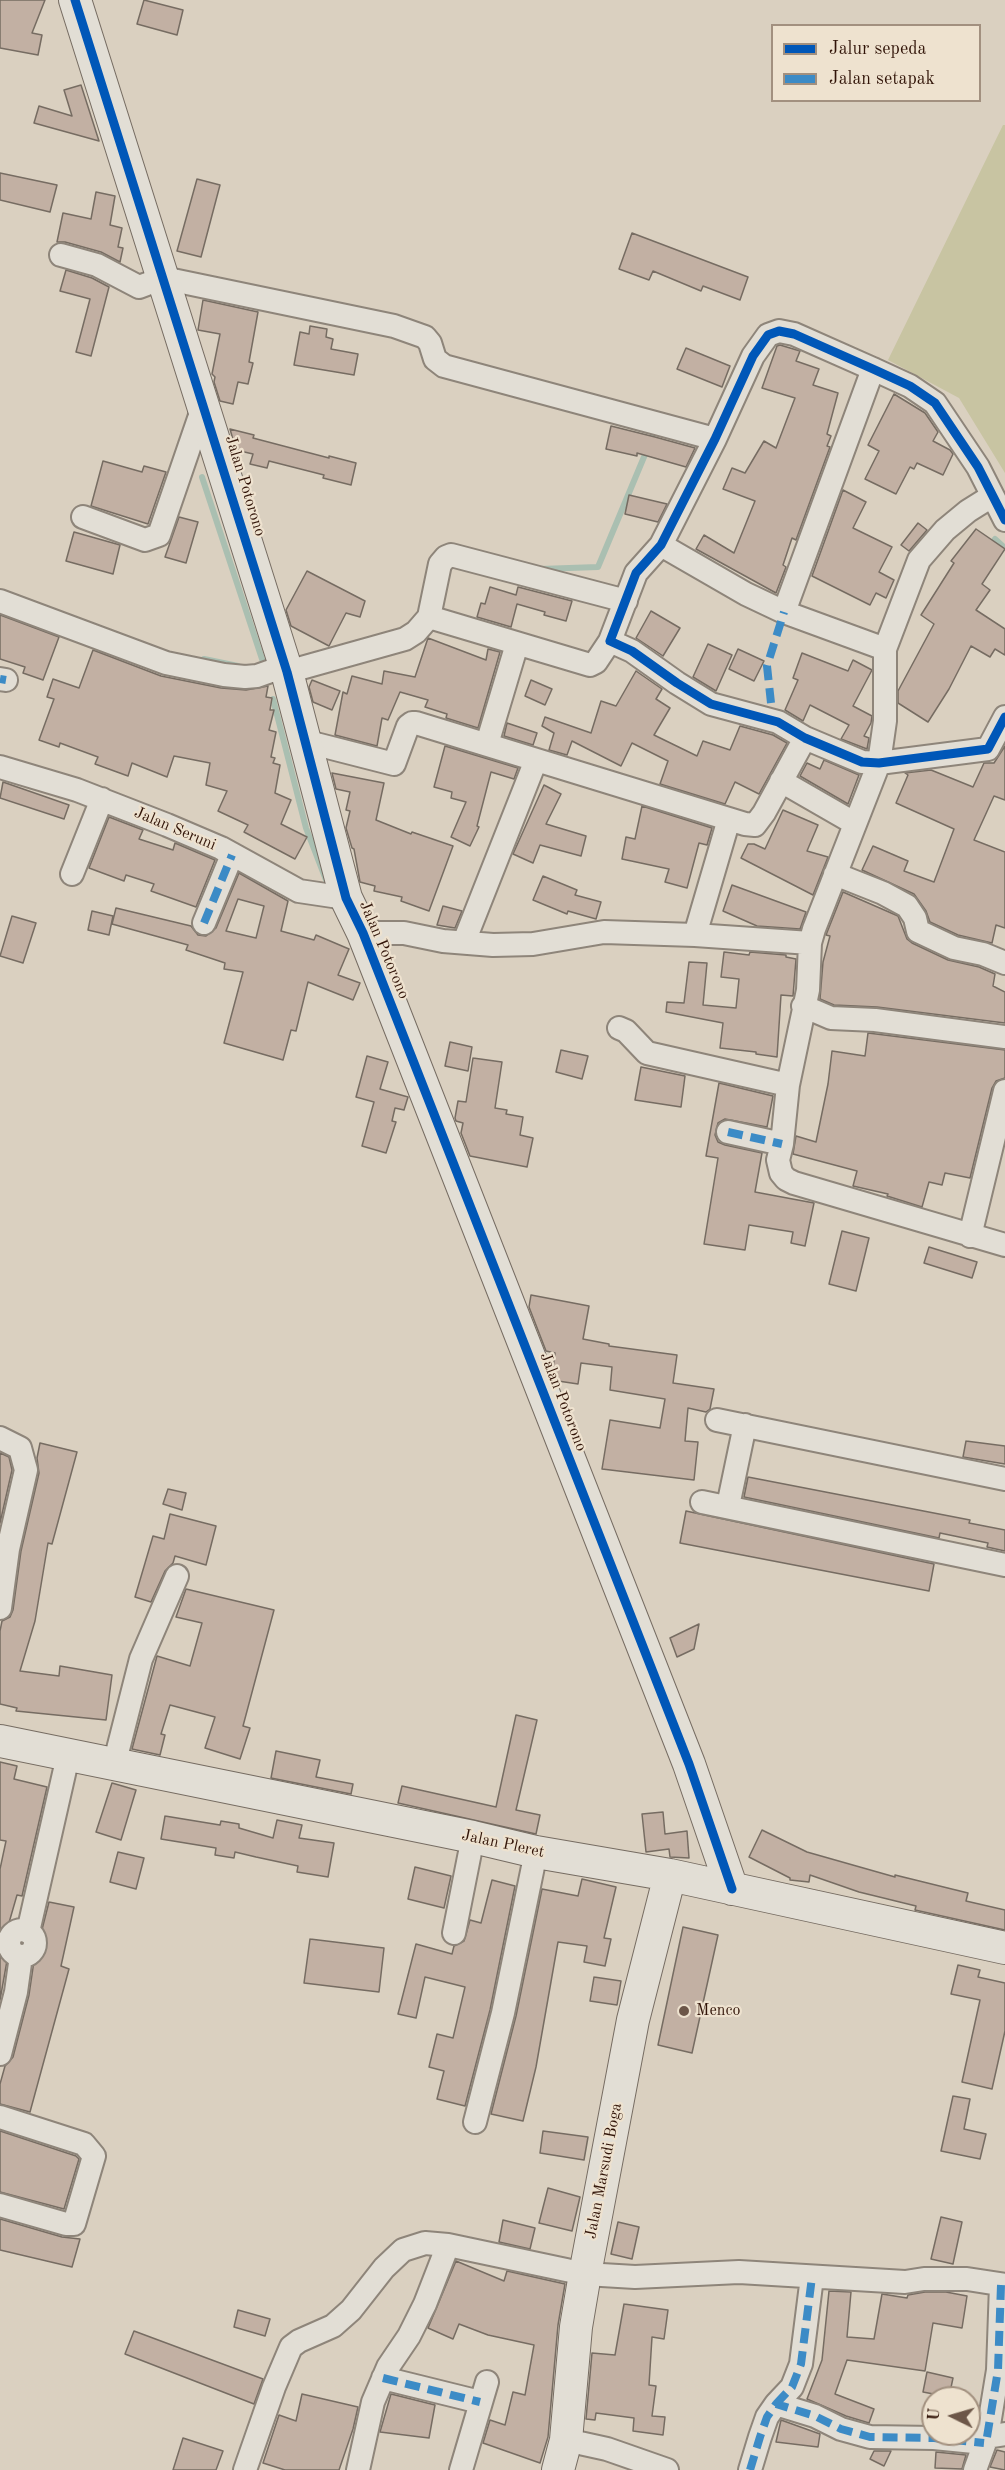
<!DOCTYPE html>
<style>
body{margin:0}
#map{position:relative;width:1005px;height:2470px;overflow:hidden;background:#dad0c0;font-family:"Old Standard TT",serif}
canvas{display:block}
.legend{position:absolute;left:771px;top:24px;width:210px;height:78px;box-sizing:border-box;background:#eee2cf;border:2px solid #a2907f;margin:0;padding:8px 10px;list-style:none;font-size:18px;color:#311408}
.legend li{display:flex;align-items:center;gap:12px;height:30px}
.legend b{width:30px;border:2px solid #a2907f}
.north{position:absolute;left:921px;top:2386px;width:60px;height:60px;box-sizing:border-box;background:#eee2cf;border:2px solid #a2907f;border-radius:50%;rotate:275deg;font-size:16px;font-weight:700;line-height:24px;text-align:center;color:#311408}
.north::after{content:'';display:block;margin:auto;width:21px;height:27px;background:#6c5648;clip-path:polygon(50% 0,100% 100%,50% 72%,0 100%)}
</style>
<div id="map">
<canvas width="1005" height="2470"></canvas>
<ul class="legend">
<li><b style="height:8px;background:#0057b8"></b>Jalur sepeda</li>
<li><b style="height:8px;background:#3c8bc6"></b>Jalan setapak</li>
</ul>
<div class="north">U</div>
</div>
<script>
const context = document.querySelector('canvas').getContext('2d');
context.lineJoin = 'round';
function fill(path, color) { context.fillStyle = color; context.fill(path, 'evenodd'); }
const poly = rows => new Path2D(rows.map(r => 'M' + r).join(''));
function stroke(path, color, width, dash) { context.strokeStyle = color; context.lineWidth = width; context.lineCap = dash ? 'butt' : 'round'; context.setLineDash(dash || []); context.stroke(path); }
function drawText(font, color, halo, rows, align = 'center') {
  context.font = font + ' "Old Standard TT",serif'; context.lineWidth = 4.5; context.setLineDash([]); context.textBaseline = 'middle'; context.strokeStyle = halo; context.fillStyle = color; for (const [text, x, y, turn = 0] of rows) {
    context.save(); context.translate(x, y); context.rotate((+turn || 0) * Math.PI / 180); context.textAlign = isNaN(turn) ? turn : align; if (halo) context.strokeText(text, 0, 0); context.fillText(text, 0, 0); context.restore();
  }
}
fill(poly([
 [1003,125,1005,125,1005,473,959,398,888,360]
]), '#c8c4a2');
stroke(poly([
 [202,477,265,668],
 [995,539,1005,548],
 [540,569,598,567,654,433],
 [204,659,238,666],
 [273,699,306,828,326,880]
]), '#aabfb1', 6);
const building = poly([
 [0,0,45,0,32,33,42,35,38,55,0,48,0,0],
 [144,0,183,10,177,35,137,24,144,0],
 [81,85,99,141,34,123,39,106,72,116,64,90,81,85],
 [0,173,57,185,50,212,0,200,0,173],
 [197,179,220,185,201,257,177,251,197,179],
 [96,192,115,196,110,225,122,228,118,247,123,248,120,262,101,252,65,242,57,242,63,213,91,219,96,192],
 [632,233,748,277,740,300,703,286,701,291,653,271,649,280,619,269,632,233],
 [66,270,92,278,109,287,91,356,76,352,90,299,60,291,66,270],
 [203,300,258,312,249,362,253,363,248,384,238,382,233,404,220,401,214,382,215,377,212,374,220,334,198,330,203,300],
 [310,326,327,329,326,337,333,339,331,349,358,354,354,375,294,365,300,332,309,334,310,326],
 [780,345,800,351,796,361,819,369,813,385,838,393,827,434,831,436,827,446,830,447,796,540,792,538,783,565,786,567,776,593,696,549,704,535,734,553,755,501,723,489,732,468,745,473,764,441,776,448,795,398,762,388,777,346,780,345],
 [686,348,730,366,722,387,677,369,686,348],
 [894,394,925,413,938,432,933,441,950,450,953,454,943,475,917,463,914,469,910,467,896,494,865,479,879,451,868,445,894,394],
 [611,426,655,437,695,448,686,467,637,453,637,456,606,449,611,426],
 [230,429,254,435,253,438,329,458,329,456,356,463,351,485,323,478,324,475,269,461,267,468,250,464,253,454,236,450,230,429],
 [103,461,142,472,144,466,166,472,148,524,91,506,103,461],
 [843,490,866,502,853,528,892,547,879,572,894,580,886,598,876,593,870,605,812,576,843,490],
 [629,495,667,504,658,522,625,514,629,495],
 [179,517,198,522,186,563,165,557,179,517],
 [918,523,927,530,909,551,901,545,918,523],
 [976,529,1005,549,982,584,990,590,976,610,1005,629,1005,655,995,649,990,657,971,646,949,689,928,722,898,703,898,691,934,624,921,615,954,563,951,561,976,529],
 [74,532,120,545,113,574,66,561,74,532],
 [307,571,365,601,360,617,346,613,329,646,291,626,286,610,307,571],
 [490,587,516,595,518,587,572,601,566,621,544,615,545,612,517,604,511,627,477,617,481,603,485,604,490,587],
 [651,611,680,628,663,656,636,638,651,611],
 [0,615,59,637,43,680,23,673,25,667,0,659,0,615],
 [428,638,486,660,488,649,500,652,478,728,446,718,447,714,425,707,428,700,400,692,388,720,382,718,377,746,335,735,343,692,347,694,352,676,382,684,384,671,415,677,428,638],
 [708,644,732,655,716,691,693,677,708,644],
 [738,649,764,661,754,681,729,669,738,649],
 [93,650,161,676,221,688,246,690,268,686,266,697,272,698,270,710,274,710,269,730,276,732,271,757,275,758,273,763,280,765,275,793,291,800,281,824,307,837,295,859,244,832,248,825,218,811,227,791,206,785,210,763,174,756,167,777,132,763,128,776,95,764,98,757,60,743,59,747,39,740,54,699,47,697,53,679,79,688,93,650],
 [802,653,848,671,853,660,872,670,853,706,872,716,871,723,864,736,869,738,867,749,841,739,849,725,810,705,803,721,785,710,798,680,793,678,802,653],
 [636,671,662,689,656,699,670,708,654,735,697,756,703,741,730,750,740,726,773,735,787,743,759,794,735,782,725,804,660,784,668,761,632,743,621,766,572,741,567,755,549,750,554,733,542,726,545,717,591,733,601,701,616,706,636,671],
 [312,680,340,691,332,710,313,702,309,687,312,680],
 [531,680,552,689,545,705,525,696,531,680],
 [507,723,537,733,533,745,504,736,507,723],
 [445,746,518,768,514,779,491,772,477,826,479,827,470,846,451,837,466,802,451,798,452,792,434,787,445,746],
 [1005,746,1005,800,994,796,974,840,1005,852,1005,928,996,925,992,943,958,935,930,922,926,911,914,894,862,870,873,846,908,861,904,871,934,882,954,829,896,803,908,775,905,773,931,770,973,787,984,763,994,763,1005,746],
 [824,760,859,775,848,804,800,776,807,763,820,769,824,760],
 [332,773,384,783,376,820,411,834,412,832,453,846,429,911,401,901,402,897,374,891,375,886,360,882,354,849,352,848,346,828,350,811,346,810,350,792,336,789,332,773],
 [3,782,69,805,64,819,0,798,3,782],
 [544,785,561,794,546,824,586,836,581,856,540,845,533,863,513,854,544,785],
 [642,806,712,828,707,845,699,843,687,888,665,882,669,869,622,859,626,837,635,839,642,806],
 [783,810,818,825,807,851,828,857,813,895,741,858,748,844,754,844,765,849,783,810],
 [109,817,143,830,139,839,173,850,175,843,215,860,196,907,151,891,154,884,126,875,124,881,89,868,109,817],
 [239,873,288,901,281,931,314,940,316,935,349,949,338,975,360,983,353,1000,308,982,296,1031,291,1030,283,1060,224,1043,243,972,224,969,225,963,186,950,188,945,112,924,116,908,191,926,198,935,206,936,216,928,239,873],
 [238,899,264,906,256,938,226,931,238,899],
 [543,876,577,890,575,895,601,902,596,919,568,911,567,914,533,900,543,876],
 [732,885,806,912,800,929,757,926,723,911,732,885],
 [843,892,898,916,907,939,912,943,948,960,979,967,995,974,993,986,1005,992,1005,1023,877,1007,834,1005,820,999,823,962,830,936,826,935,843,892],
 [443,906,462,911,455,928,437,925,443,906],
 [92,911,113,916,109,935,88,930,92,911],
 [12,916,36,923,23,963,0,956,12,916],
 [724,952,749,955,750,952,786,955,786,957,796,959,793,996,781,995,777,1057,756,1054,756,1052,720,1048,723,1023,666,1012,667,1002,684,1003,689,962,707,963,703,1005,736,1008,739,979,721,977,724,952],
 [868,1033,1005,1050,1005,1078,996,1081,992,1088,970,1178,945,1173,942,1185,929,1182,922,1207,887,1196,888,1194,853,1186,857,1171,793,1154,796,1136,816,1142,828,1084,832,1051,865,1056,868,1033],
 [450,1042,472,1047,468,1071,445,1066,450,1042],
 [561,1050,588,1056,582,1079,556,1072,561,1050],
 [367,1056,388,1062,380,1089,408,1097,404,1110,395,1108,392,1121,396,1122,386,1153,362,1146,374,1102,356,1097,367,1056],
 [473,1058,502,1062,495,1108,507,1110,506,1114,523,1117,520,1135,533,1138,527,1167,470,1156,461,1133,463,1123,456,1121,455,1118,458,1101,466,1102,473,1058],
 [641,1067,685,1076,681,1107,635,1100,641,1067],
 [719,1083,773,1096,767,1127,725,1119,718,1123,715,1135,718,1142,725,1145,762,1153,755,1192,814,1203,805,1246,791,1243,793,1232,749,1225,745,1250,704,1244,718,1158,706,1156,719,1083],
 [842,1231,869,1238,856,1291,829,1284,842,1231],
 [929,1247,977,1262,972,1278,924,1263,929,1247],
 [531,1295,589,1306,583,1339,609,1344,609,1346,677,1355,673,1383,714,1389,710,1409,706,1412,688,1408,685,1441,698,1442,694,1480,602,1469,610,1420,660,1428,665,1399,610,1390,612,1367,581,1363,578,1384,558,1381,553,1368,555,1353,546,1351,529,1307,531,1295],
 [966,1441,1005,1446,1005,1464,963,1457,966,1441],
 [40,1443,77,1452,52,1544,48,1543,35,1621,20,1671,59,1676,60,1666,112,1675,106,1720,16,1711,17,1708,0,1704,0,1631,2,1621,10,1617,13,1610,21,1551,39,1473,37,1458,40,1443],
 [0,1453,9,1457,12,1470,0,1523,0,1453],
 [748,1477,970,1520,969,1523,1005,1530,1005,1551,987,1547,988,1543,940,1533,939,1538,744,1497,748,1477],
 [168,1489,186,1493,182,1510,163,1504,168,1489],
 [686,1511,934,1564,929,1591,680,1543,686,1511],
 [170,1514,216,1526,206,1565,175,1556,173,1563,165,1571,151,1602,135,1597,153,1536,164,1539,170,1514],
 [186,1589,274,1610,243,1726,250,1728,240,1759,205,1748,215,1717,170,1705,161,1734,165,1735,160,1755,132,1749,157,1656,190,1666,202,1623,176,1617,186,1589],
 [699,1624,694,1649,677,1657,670,1638,699,1624],
 [516,1715,537,1720,516,1810,540,1815,536,1834,398,1803,402,1786,496,1807,516,1715],
 [276,1751,320,1760,316,1777,353,1784,351,1794,271,1778,276,1751],
 [0,1762,17,1766,14,1779,47,1787,22,1896,17,1895,4,1940,0,1940,0,1869,6,1841,0,1840,0,1762],
 [112,1783,136,1790,121,1840,96,1832,112,1783],
 [663,1812,665,1834,687,1831,689,1858,670,1857,669,1849,646,1852,642,1814,663,1812],
 [165,1816,220,1825,221,1821,239,1824,239,1828,273,1838,277,1820,302,1825,299,1838,334,1843,328,1877,297,1872,298,1866,256,1857,235,1852,234,1858,215,1855,216,1848,161,1839,165,1816],
 [762,1830,807,1852,895,1877,895,1875,968,1893,966,1901,1005,1910,1005,1930,915,1910,916,1906,859,1892,810,1875,809,1882,790,1880,790,1878,749,1857,762,1830],
 [118,1852,144,1858,136,1889,110,1882,118,1852],
 [415,1867,451,1876,444,1908,408,1899,415,1867],
 [582,1879,616,1887,604,1938,611,1939,605,1966,584,1962,587,1946,558,1942,536,2067,523,2121,491,2114,516,2016,542,1889,578,1896,582,1879],
 [492,1880,515,1886,490,2010,465,2106,437,2099,444,2071,429,2067,437,2034,453,2038,465,1987,425,1977,416,2018,398,2014,416,1944,452,1954,454,1946,464,1941,470,1920,481,1923,492,1880],
 [49,1902,74,1907,61,1966,69,1969,30,2112,0,2104,0,2084,5,2066,13,2057,29,1995,34,1961,49,1902],
 [683,1927,718,1935,692,2053,658,2045,683,1927],
 [310,1939,384,1948,379,1992,304,1983,310,1939],
 [0,1953,8,1955,0,2000,0,1953],
 [958,1965,980,1970,978,1977,1005,1983,1005,2031,992,2089,962,2082,980,2000,951,1994,958,1965],
 [594,1977,621,1981,617,2005,590,2001,594,1977],
 [953,2096,970,2099,964,2129,986,2134,980,2159,941,2151,953,2096],
 [0,2131,76,2156,79,2159,64,2209,0,2192,0,2131],
 [543,2131,588,2137,584,2160,540,2153,543,2131],
 [548,2188,580,2197,572,2231,539,2223,548,2188],
 [941,2217,962,2222,953,2264,931,2259,941,2217],
 [0,2219,62,2237,80,2239,72,2267,0,2250,0,2219],
 [503,2220,535,2228,530,2249,499,2242,503,2220],
 [618,2222,639,2227,632,2259,611,2254,618,2222],
 [456,2261,504,2281,507,2271,565,2284,558,2325,548,2437,540,2463,483,2443,490,2420,505,2425,513,2392,525,2395,534,2345,488,2335,459,2324,453,2339,428,2328,456,2261],
 [829,2291,851,2292,847,2337,874,2339,882,2294,907,2298,908,2295,925,2292,946,2292,967,2296,962,2328,933,2323,925,2371,847,2360,835,2394,874,2409,869,2423,846,2416,807,2399,822,2360,829,2291],
 [624,2304,668,2310,664,2339,652,2337,649,2385,656,2386,652,2416,665,2417,663,2435,633,2431,634,2418,596,2413,595,2420,586,2419,592,2353,615,2355,624,2304],
 [238,2310,270,2319,265,2336,234,2327,238,2310],
 [134,2331,263,2379,254,2404,125,2354,134,2331],
 [927,2372,953,2378,949,2397,923,2392,927,2372],
 [302,2394,358,2407,353,2429,339,2470,285,2470,263,2463,279,2415,296,2421,302,2394],
 [391,2394,435,2405,429,2438,380,2432,391,2394],
 [781,2420,820,2434,818,2447,776,2442,781,2420],
 [183,2438,223,2451,216,2470,173,2470,183,2438],
 [997,2450,1005,2452,1005,2470,990,2467,997,2450],
 [874,2451,891,2451,884,2466,870,2459,874,2451],
 [936,2452,966,2455,962,2469,935,2468,936,2452]
]);
fill(building, '#c2b0a3');
stroke(building, '#766c62', 1.5);
const street = poly([
 [61,255,97,265,139,287,163,278,394,326,425,337,430,343,435,359,444,366,715,439],
 [992,496,968,511,945,530,919,560,885,649,885,721,879,763,814,929,810,943,808,990,788,1085,782,1144,778,1160,781,1173,786,1179,794,1183,1005,1245],
 [83,517,145,540,159,535,204,404],
 [1005,520,978,467,935,403,910,386,873,369,794,334,779,331,768,335,753,356,715,439,661,545,636,573,610,641,632,651,677,683,711,704,778,722,805,738,862,762,879,763,988,749,1005,717],
 [661,545,746,594,784,612,885,649],
 [0,601,166,663,224,675,245,677,257,676,285,666],
 [784,612,873,369],
 [429,617,590,665,596,662,610,641],
 [287,672,405,639,416,632,429,617,440,564,446,557,451,555,626,601],
 [0,679,6,680],
 [304,741,394,764,408,726,412,723,416,723,745,824,755,825,764,813,805,738],
 [487,744,517,644],
 [0,767,77,790,167,825,221,848,299,891,346,898],
 [781,781,854,823],
 [72,874,102,799],
 [835,874,883,893,907,906,915,918,918,931,954,948,983,954,1005,963],
 [204,923,232,855],
 [363,933,404,933,443,941,493,945,533,944,604,932,695,935,810,943],
 [695,935,729,819],
 [464,942,536,760],
 [803,1006,831,1018,875,1020,1005,1037],
 [619,1028,626,1031,647,1053,788,1085],
 [728,1132,782,1144],
 [970,1236,1005,1091],
 [717,1420,1005,1479],
 [0,1438,20,1448,26,1470,8,1549],
 [702,1502,1005,1565],
 [728,1506,745,1425],
 [0,1547,8,1549,0,1608],
 [114,1765,141,1659,177,1576],
 '9 1943a13 13 0 1 1 26 0a13 13 0 1 1-26 0Z',
 [28,1932,68,1756],
 [454,1933,473,1837],
 [0,2054,16,1992,21,1956],
 [0,2117,84,2144,94,2156,74,2224,66,2224,0,2205],
 [475,2122,503,2013,536,1852],
 [383,2378,480,2402],
 [776,2404,792,2387,801,2364,812,2277],
 [987,2437,998,2370,1001,2285],
 [566,2440,607,2449,667,2470],
 [245,2470,274,2387,291,2347,299,2341,333,2326,351,2310,384,2268,403,2250,425,2243,448,2245,585,2274,635,2277,739,2272,905,2282,924,2279,967,2279,1005,2285],
 [358,2470,373,2402,388,2367,409,2336,425,2304,448,2245],
 [461,2470,487,2382],
 [750,2470,760,2437,767,2417,776,2404,815,2416,841,2429,870,2437,934,2438,984,2443],
 [975,2470,987,2437,1005,2434]
]);
const secondary = poly([
 [75,0,287,672,346,898,363,933,689,1764,732,1889],
 [0,1741,473,1837,536,1852,670,1875,1005,1948],
 [558,2470,566,2440,576,2327,585,2274,633,2020,670,1875]
]);
stroke(street, '#8e857a', 26);
stroke(secondary, '#766c62', 34);
stroke(street, '#e2ded5', 22);
stroke(secondary, '#e2ded5', 32);
stroke(poly([
 [0,679,6,680],
 [771,703,767,666,784,612],
 [204,923,232,855],
 [728,1132,782,1144],
 [383,2378,480,2402],
 [776,2404,792,2387,801,2364,812,2277],
 [987,2437,998,2370,1001,2285],
 [750,2470,760,2437,767,2417,776,2404,815,2416,841,2429,870,2437,934,2438,984,2443]
]), '#3c8bc6', 8, [15, 8]);
stroke(poly([
 [75,0,287,672,346,898,363,933,689,1764,732,1889],
 [1005,520,978,467,935,403,910,386,873,369,794,334,779,331,768,335,753,356,715,439,661,545,636,573,610,641,632,651,677,683,711,704,778,722,805,738,862,762,879,763,988,749,1005,717]
]), '#0057b8', 9);
for (const [x, y, r, color] of [
 [684,2011,6,"#6c5648"]
]) { const dot = new Path2D(); dot.arc(x, y, r, 0, 2 * Math.PI); context.fillStyle = color; context.fill(dot); stroke(dot, '#eee2cf', 2); }
drawText('16px', '#311408', '#eee2cf', [
 ["Jalan Potorono",245,486,73],
 ["Jalan Seruni",175,829,23],
 ["Jalan Potorono",384,950,67],
 ["Jalan Potorono",563,1402,69],
 ["Jalan Pleret",503,1844,12],
 ["Jalan Marsudi Boga",604,2171,-79]
]);
drawText('16px', '#311408', '#eee2cf', [
 ["Menco",696,2011]
], 'left');
</script>
